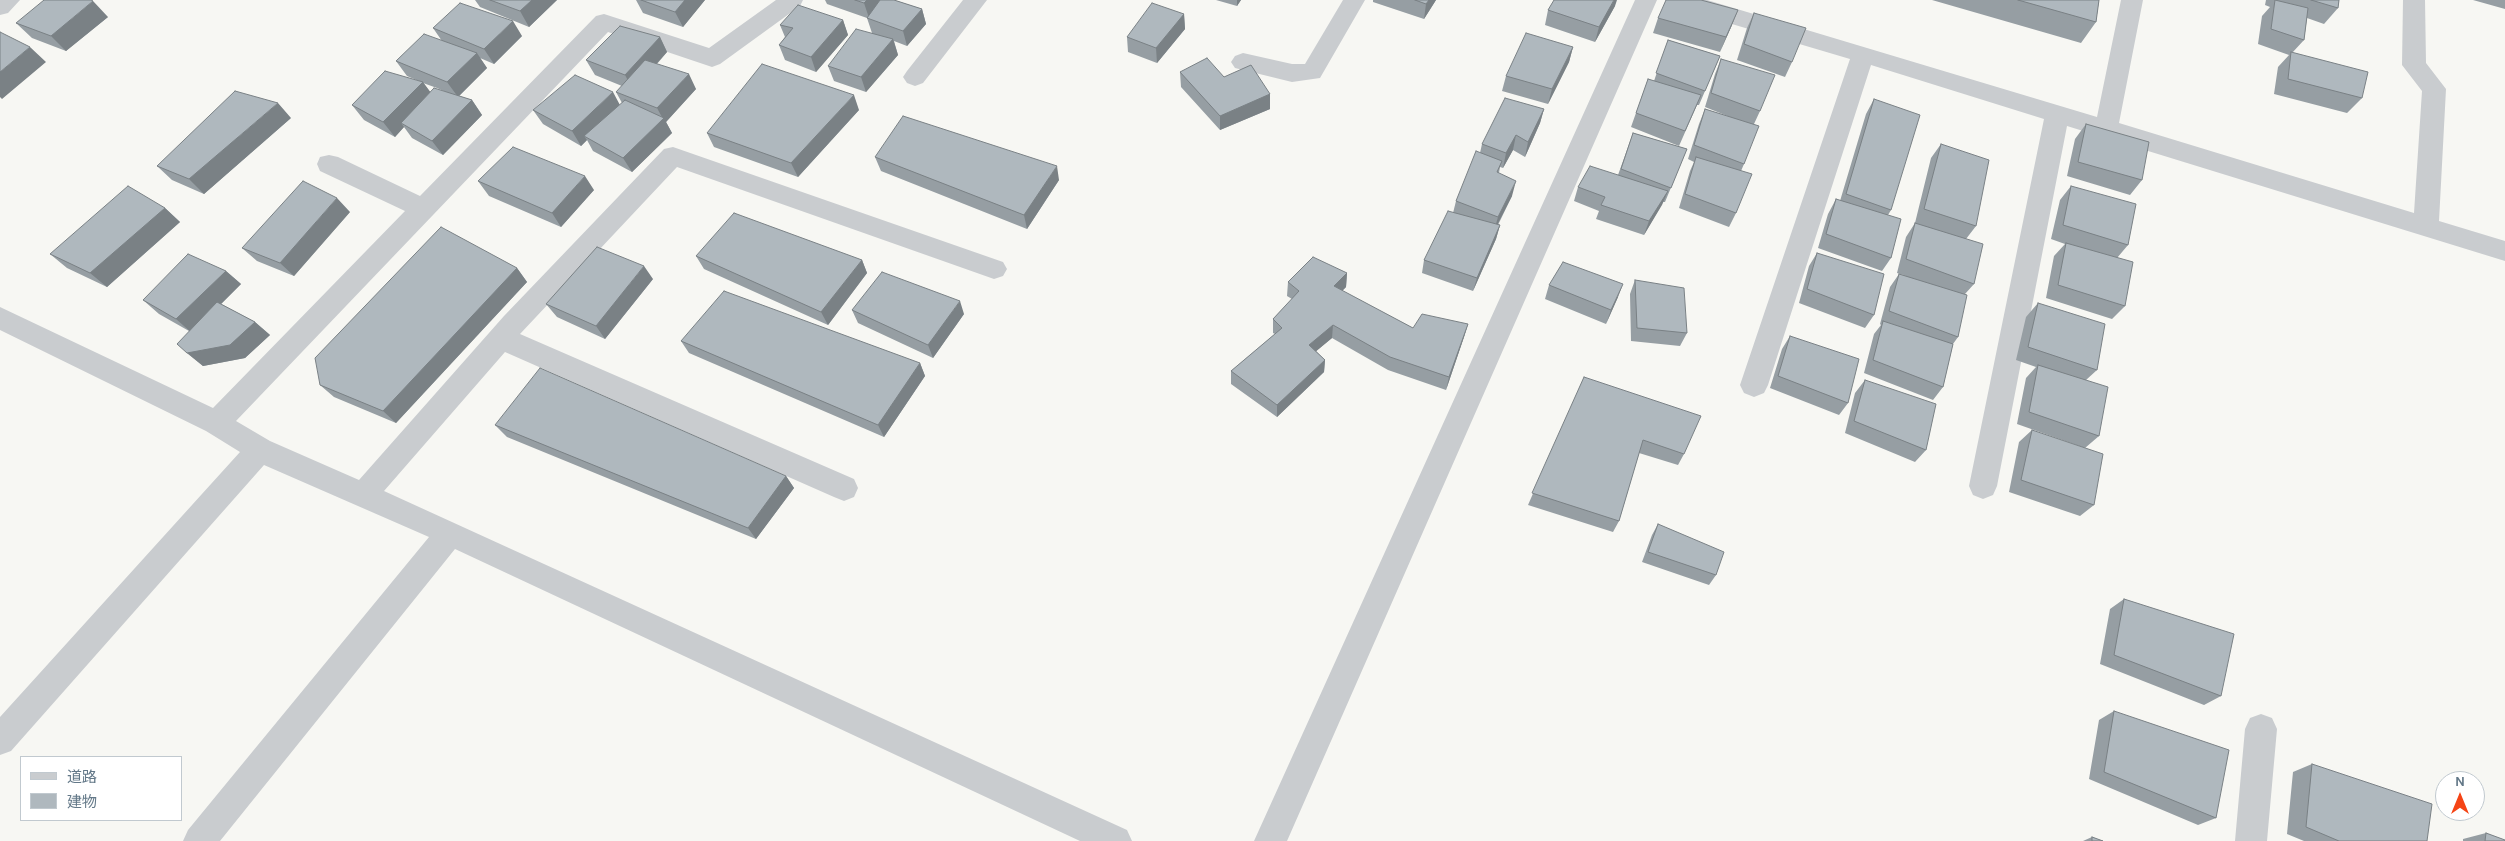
<!DOCTYPE html>
<meta charset="utf-8">
<style>
body{margin:0}
#map{position:relative;width:2505px;height:841px;overflow:hidden;background:#f7f7f3;font-family:Karla,"Noto Sans JP",sans-serif}
canvas{display:block}
.legend{position:absolute;left:20px;top:756px;width:162px;height:65px;box-sizing:border-box;background:#fff;border:1px solid #c1c9cf;margin:0;padding:6px 9px;list-style:none;font-size:15px;color:#637888}
.legend li{display:flex;align-items:center;gap:10px;height:25px}
.legend b{width:25px;border:1px solid #c1c9cf}
.north{position:absolute;left:2435px;top:771px;width:50px;height:50px;box-sizing:border-box;background:#fff;border:1px solid #c1c9cf;border-radius:50%;rotate:0deg;font-size:14px;font-weight:700;line-height:20px;text-align:center;color:#637888}
.north::after{content:'';display:block;margin:auto;width:18px;height:22px;background:#f54415;clip-path:polygon(50% 0,100% 100%,50% 72%,0 100%)}
</style>
<div id="map">
<canvas width="2505" height="841"></canvas>
<ul class="legend">
<li><b style="height:6px;background:#c9cccf"></b>道路</li>
<li><b style="height:14px;background:#afb8be"></b>建物</li>
</ul>
<div class="north">N</div>
</div>
<script>
const context = document.querySelector('canvas').getContext('2d');
context.lineJoin = 'round';
const poly = rows => new Path2D(rows.map(r => 'M' + r).join(''));
function fill(path, color) { context.fillStyle = color; context.fill(path, 'evenodd'); }
function stroke(path, color, width, dash) { context.strokeStyle = color; context.lineWidth = width; context.lineCap = dash ? 'butt' : 'round'; context.setLineDash(dash || []); context.stroke(path); }
fill(poly([
 [0,0,20,0,8,13,0,15,0,0],
 [776,0,803,0,800,6,720,64,712,67,608,32,236,421,270,441,359,480,504,316,664,149,673,147,1003,262,1007,269,1003,276,994,279,677,167,520,334,854,479,858,488,854,497,844,501,834,497,505,352,384,491,1127,830,1132,841,1080,841,455,549,220,841,183,841,188,830,429,537,264,465,11,751,0,755,0,717,240,452,206,431,0,330,0,307,213,408,405,211,320,171,317,164,320,157,329,155,338,157,420,196,596,16,604,14,709,48,776,0],
 [963,0,987,0,923,83,915,86,907,83,903,77,907,71,963,0],
 [1343,0,1365,0,1320,78,1292,82,1235,68,1231,62,1235,56,1243,53,1292,64,1305,64,1343,0],
 [1635,0,1657,0,1287,841,1254,841,1635,0],
 [1668,0,1707,0,2097,117,2121,0,2143,0,2119,123,2414,213,2422,91,2402,65,2403,0,2425,0,2426,63,2446,89,2439,221,2505,241,2505,261,2067,126,1997,486,1993,495,1983,499,1973,495,1969,486,2044,119,1871,65,1768,385,1764,393,1754,397,1744,393,1740,385,1850,59,1671,6,1668,0],
 [2261,714,2272,718,2277,729,2267,841,2235,841,2245,729,2250,718,2261,714]
]), '#c9cccf');
fill(poly([
 [475,0,557,0,529,27,480,7],
 [636,0,705,0,683,27,643,13],
 [825,0,894,0,922,9,926,24,907,46,894,41,898,55,866,92,834,81,828,66,872,33,867,18,827,4],
 [1216,0,1241,0,1237,6],
 [1373,0,1436,0,1424,19,1373,2],
 [1932,0,2099,0,2096,22,2081,43],
 [2266,0,2339,0,2338,8,2324,24,2307,18,2304,40,2292,53,2362,98,2347,113,2274,94,2278,67,2289,55,2258,44,2262,16,2270,7,2265,5],
 [2473,0,2505,0,2505,9],
 [1615,6,1595,42,1545,25,1548,10],
 [1754,13,1792,62,1785,77,1737,60,1747,28],
 [1184,14,1185,29,1157,63,1128,52,1127,37],
 [108,17,66,51,32,38,16,23],
 [1658,18,1732,25,1720,52,1653,33],
 [843,20,848,35,816,72,785,60,779,45,785,37,780,25],
 [433,28,522,36,494,64,480,58,487,68,459,96,472,100,482,115,443,155,412,138,404,127,395,137,364,120,352,105,421,82,407,76,396,61,442,41],
 [423,83,437,88,448,93,430,92],
 [660,37,667,52,657,64,696,89,666,122,672,133,632,172,593,151,587,140,581,146,543,124,533,110,620,105,622,103,616,92,622,86,595,75,586,60],
 [1668,40,1720,56,1699,105,1697,105,1679,146,1631,127,1648,79,1654,81],
 [1573,47,1569,62,1548,104,1502,91,1506,76],
 [1721,59,1760,111,1754,124,1744,164,1741,171,1736,213,1729,227,1679,208,1690,171,1694,162,1688,159,1699,124,1705,109,1730,117,1705,107,1715,74],
 [1180,72,1224,77,1270,94,1270,109,1220,130,1181,87],
 [1874,99,1891,210,1888,215,1891,258,1882,271,1818,248,1828,214,1836,199,1840,201,1866,114],
 [1544,109,1540,123,1525,157,1513,150,1503,168,1500,167,1499,173,1512,196,1498,225,1500,225,1496,239,1473,291,1422,273,1424,260,1453,213,1456,201,1480,153,1482,144],
 [859,110,798,177,714,147,707,133],
 [291,118,204,194,172,180,157,166],
 [2086,124,2142,180,2130,195,2067,176,2075,139],
 [1633,133,1687,149,1665,202,1663,202,1644,235,1596,219,1599,211,1574,201,1578,187,1618,175],
 [1941,144,1976,226,1966,239,1974,284,1965,294,1958,337,1953,344,1943,387,1933,400,1864,373,1874,334,1881,325,1880,324,1890,287,1899,274,1907,276,1897,273,1906,237,1915,223,1931,158],
 [875,157,1059,180,1027,229,881,171],
 [478,181,594,190,561,227,489,196],
 [2071,186,2128,245,2117,258,2125,306,2112,319,2046,298,2054,256,2065,244,2051,239,2060,200],
 [165,208,180,222,107,287,67,268,50,254],
 [350,212,294,276,257,261,242,248],
 [1817,253,1874,315,1865,328,1799,303,1809,266],
 [696,256,862,260,867,273,828,325,704,269],
 [517,268,527,282,396,423,334,397,320,385],
 [226,271,241,284,221,304,255,322,270,335,245,358,203,366,187,353,189,331,159,314,143,300],
 [1347,273,1346,287,1342,291,1413,328,1468,324,1464,337,1446,390,1388,370,1332,338,1316,351,1325,360,1324,372,1277,417,1231,384,1231,371,1275,334,1273,333,1273,319,1292,299,1287,296,1288,282],
 [653,279,605,339,557,317,546,304],
 [1635,280,1687,333,1680,346,1631,341,1630,294],
 [1549,285,1618,297,1606,324,1545,299],
 [2038,303,2097,370,2086,380,2099,436,2085,448,2017,424,2026,378,2036,367,2016,360,2026,317],
 [852,310,964,314,933,358,858,323],
 [1790,336,1848,403,1839,415,1770,388,1782,349],
 [681,341,920,363,925,376,884,437,689,353],
 [1584,377,1684,454,1678,465,1639,453,1619,521,1613,532,1528,505],
 [1865,380,1926,450,1915,462,1845,433,1855,393],
 [495,425,786,476,794,488,756,539,507,437],
 [2032,430,2094,505,2080,516,2009,492,2019,442],
 [1658,524,1716,575,1709,585,1642,562,1652,535],
 [2124,599,2221,696,2204,705,2100,664,2110,609],
 [2114,711,2216,818,2198,825,2089,779,2099,720],
 [2312,764,2427,841,2304,841,2287,834,2293,772],
 [2486,833,2505,841,2463,841,2463,839],
 [2092,837,2103,841,2083,841]
]), '#969ea3');
fill(poly([
 [532,0,557,0,529,27,520,11],
 [685,0,705,0,683,27,675,12],
 [867,0,886,0,869,18,864,3],
 [1237,0,1241,0,1237,6],
 [1429,0,1436,0,1424,19,1426,4],
 [1614,0,1617,0,1615,6,1595,42,1599,27],
 [93,1,108,17,66,51,51,36],
 [922,9,926,24,907,46,903,31],
 [1738,10,1732,25,1720,52,1726,37],
 [1184,14,1185,29,1157,63,1156,48],
 [843,20,848,35,816,72,811,57],
 [513,21,522,36,494,64,484,49],
 [660,37,667,52,633,90,625,75],
 [893,39,898,55,866,92,861,77],
 [30,47,46,62,2,99,0,97,0,72],
 [1573,47,1569,62,1548,104,1552,89],
 [477,53,487,68,458,97,447,82],
 [689,74,696,89,666,122,672,133,632,172,623,158,663,119,657,108],
 [423,82,434,97,401,123,404,127,395,137,383,122],
 [613,92,621,107,584,136,587,140,581,146,572,131],
 [1270,94,1270,109,1220,130,1220,116],
 [854,95,859,110,798,177,791,163],
 [472,100,482,115,443,155,432,141],
 [278,103,291,118,204,194,189,179],
 [1544,109,1540,123,1525,157,1528,142],
 [1516,135,1513,150,1503,168,1506,153],
 [1057,166,1059,180,1027,229,1024,215],
 [585,176,594,190,561,227,552,213],
 [1516,181,1512,196,1494,231,1498,217],
 [1668,191,1662,205,1644,235,1649,221],
 [337,198,350,212,294,276,280,263],
 [165,208,180,222,107,287,90,273],
 [1500,225,1496,239,1473,291,1477,278],
 [862,260,867,273,828,325,821,312],
 [644,266,653,279,605,339,596,326],
 [517,268,527,282,396,423,383,411],
 [226,271,241,284,192,333,176,319],
 [1347,273,1346,287,1333,300,1334,286],
 [1623,284,1618,297,1606,324,1611,310],
 [960,301,964,314,933,358,928,345],
 [255,322,270,335,245,358,203,366,187,353],
 [1468,324,1464,337,1446,390,1449,377],
 [1333,325,1332,338,1308,358,1309,345],
 [1325,360,1324,372,1277,417,1277,405],
 [920,363,925,376,884,437,878,425],
 [786,476,794,488,756,539,748,528]
]), '#7a8185');
const building = poly([
 [44,0,91,0,93,1,51,36,16,23,44,0],
 [490,0,532,0,520,11,490,0],
 [641,0,685,0,675,12,641,0],
 [855,0,867,0,864,3,855,0],
 [880,0,894,0,922,9,903,31,867,18,880,0],
 [1415,0,1429,0,1426,4,1415,0],
 [1554,0,1614,0,1599,27,1548,10,1554,0],
 [1666,0,1701,0,1738,10,1726,37,1658,18,1666,0],
 [2018,0,2099,0,2096,22,2018,0],
 [2275,0,2308,8,2304,40,2271,29,2275,0],
 [2311,0,2339,0,2338,8,2311,0],
 [460,3,513,21,484,49,433,28,460,3],
 [1152,3,1184,14,1156,48,1127,37,1152,3],
 [798,5,843,20,811,57,779,45,793,28,780,25,798,5],
 [1754,13,1806,28,1792,62,1744,44,1754,13],
 [620,26,660,37,625,75,586,60,620,26],
 [856,29,893,39,861,77,828,66,856,29],
 [0,32,30,47,0,72,0,32],
 [1526,33,1573,47,1552,89,1506,76,1526,33],
 [424,34,477,53,447,82,396,61,424,34],
 [1668,40,1720,56,1705,91,1656,73,1668,40],
 [2291,52,2368,72,2362,98,2288,79,2291,52],
 [1207,58,1224,77,1251,65,1270,94,1220,116,1180,72,1207,58],
 [1721,59,1775,75,1760,111,1711,93,1721,59],
 [645,60,689,74,657,108,616,92,645,60],
 [762,64,854,95,791,163,707,133,762,64],
 [385,71,423,82,383,122,352,105,385,71],
 [575,75,613,92,572,131,533,110,575,75],
 [1648,79,1701,95,1685,131,1636,113,1648,79],
 [434,88,472,100,432,141,401,123,434,88],
 [235,91,278,103,189,179,157,166,235,91],
 [1505,98,1544,109,1528,142,1516,135,1506,153,1482,144,1505,98],
 [1874,99,1920,115,1891,210,1846,194,1874,99],
 [625,100,664,118,623,158,584,136,625,100],
 [1705,109,1759,126,1744,164,1694,145,1705,109],
 [903,116,1057,166,1024,215,875,157,903,116],
 [2086,124,2149,142,2142,180,2078,162,2086,124],
 [1633,133,1687,149,1671,188,1621,169,1633,133],
 [1941,144,1989,160,1976,226,1924,209,1941,144],
 [513,147,585,176,552,213,478,181,513,147],
 [1476,151,1502,161,1497,172,1516,181,1498,217,1456,201,1476,151],
 [1696,157,1752,174,1736,213,1685,194,1696,157],
 [1590,166,1668,191,1649,221,1601,205,1605,197,1578,187,1590,166],
 [303,181,337,198,280,263,242,248,303,181],
 [128,186,165,208,90,273,50,254,128,186],
 [2071,186,2136,204,2128,245,2063,225,2071,186],
 [1836,199,1901,219,1891,258,1826,234,1836,199],
 [1448,211,1500,225,1477,278,1424,260,1448,211],
 [734,213,862,260,821,312,696,256,734,213],
 [1915,223,1983,244,1974,284,1906,259,1915,223],
 [441,227,517,268,383,411,320,385,315,358,441,227],
 [2066,243,2133,262,2125,306,2058,285,2066,243],
 [597,247,644,266,596,326,546,304,597,247],
 [1817,253,1884,274,1874,315,1807,289,1817,253],
 [188,254,226,271,176,319,143,300,188,254],
 [1313,257,1347,273,1334,286,1413,328,1422,314,1468,324,1449,377,1390,357,1333,325,1309,345,1325,360,1277,405,1231,371,1282,328,1273,319,1299,291,1288,282,1313,257],
 [1563,262,1623,284,1611,310,1549,285,1563,262],
 [882,272,960,301,928,345,852,310,882,272],
 [1899,274,1967,295,1958,337,1889,311,1899,274],
 [1635,280,1684,288,1687,333,1637,328,1635,280],
 [724,291,920,363,878,425,681,341,724,291],
 [217,302,255,322,230,345,187,353,177,344,217,302],
 [2038,303,2105,324,2097,370,2028,347,2038,303],
 [1883,321,1953,344,1943,387,1873,360,1883,321],
 [1790,336,1859,359,1848,403,1778,376,1790,336],
 [2038,365,2108,387,2099,436,2029,412,2038,365],
 [540,368,786,476,748,528,495,425,540,368],
 [1584,377,1701,416,1684,454,1643,440,1619,521,1532,493,1584,377],
 [1865,380,1936,404,1926,450,1854,421,1865,380],
 [2032,430,2103,454,2094,505,2021,480,2032,430],
 [1658,524,1724,552,1716,575,1648,552,1658,524],
 [2124,599,2234,634,2221,696,2114,655,2124,599],
 [2114,711,2229,750,2216,818,2104,772,2114,711],
 [2312,764,2432,804,2427,841,2339,841,2306,827,2312,764],
 [2486,833,2505,840,2505,841,2485,841,2486,833],
 [2092,837,2103,841,2092,841,2092,837]
]);
fill(building, '#afb8be');
stroke(building, '#7a8185', 1);
</script>
